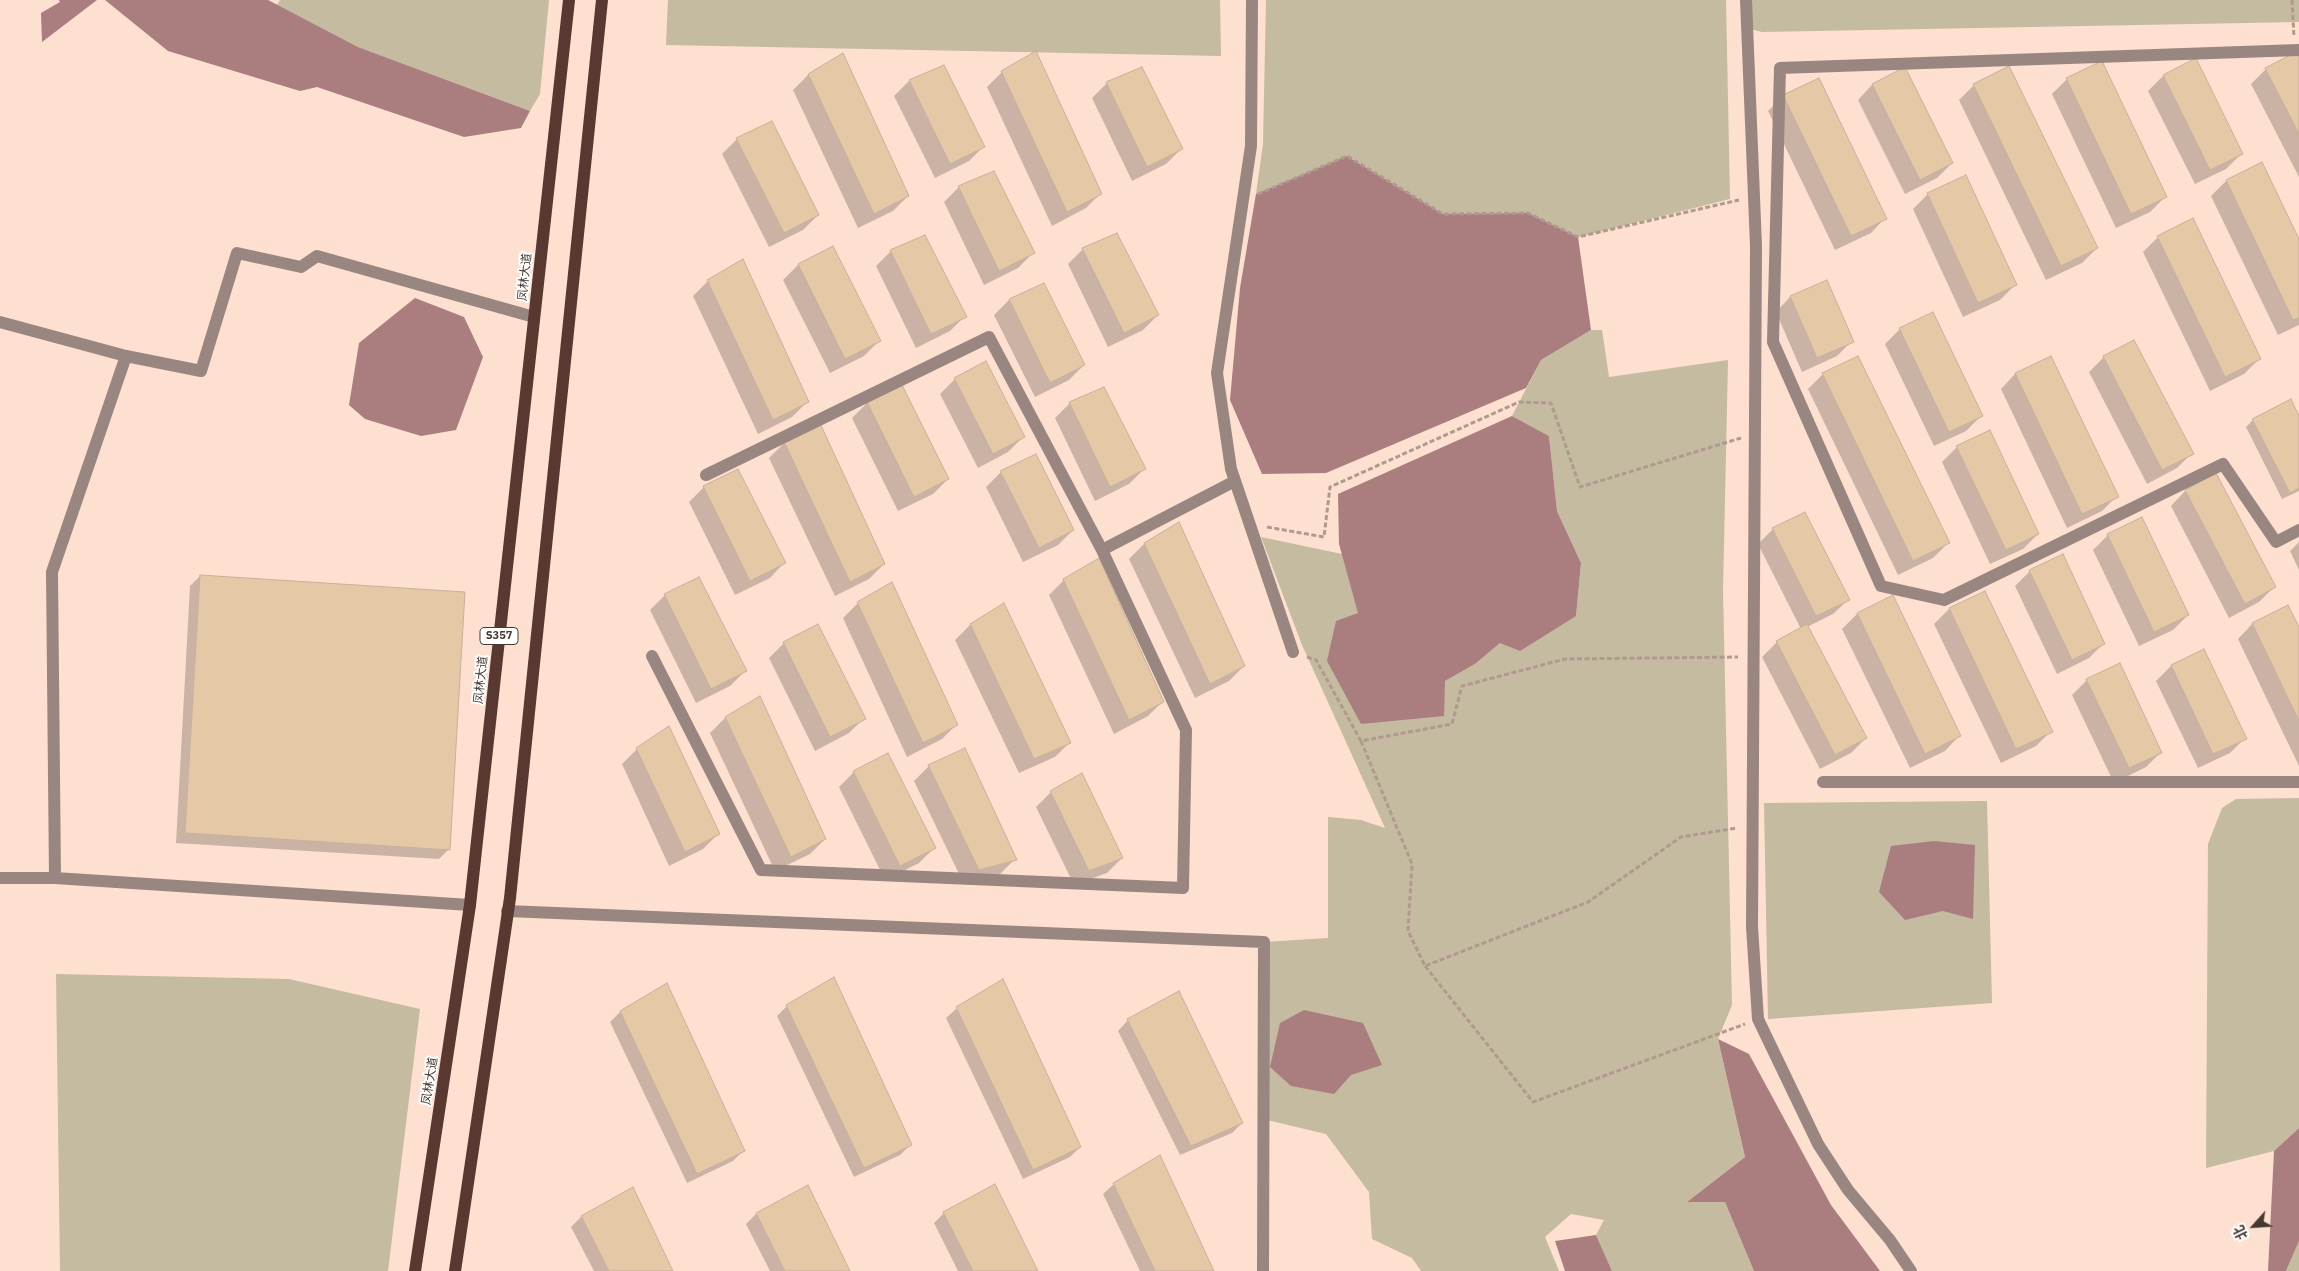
<!DOCTYPE html>
<meta charset="utf-8">
<style>
body{margin:0}
#map{position:relative;width:2299px;height:1271px;overflow:hidden;background:#fde0cf;font-family:"IBM Plex Sans","Noto Sans SC",sans-serif}
canvas{display:block}
.north{position:absolute;left:2229px;top:1201px;width:50px;height:50px;-webkit-text-stroke:4px #fff;paint-order:stroke;rotate:244deg;font-size:14px;font-weight:700;line-height:20px;text-align:center;color:#453a33}
.north::after{content:'';display:block;margin:auto;width:18px;height:22px;background:#453a33;clip-path:polygon(50% 0,100% 100%,50% 72%,0 100%)}
</style>
<div id="map">
<canvas width="2299" height="1271"></canvas>
<div class="north">北</div>
</div>
<script>
const context = document.querySelector('canvas').getContext('2d');
context.lineJoin = 'round';
function fill(path, color) { context.fillStyle = color; context.fill(path, 'evenodd'); }
const poly = rows => new Path2D(rows.map(r => 'M' + r).join(''));
function stroke(path, color, width, dash) { context.strokeStyle = color; context.lineWidth = width; context.lineCap = dash ? 'butt' : 'round'; context.setLineDash(dash || []); context.stroke(path); }
function drawText(font, color, halo, rows, align = 'center') {
  context.font = font + ' "IBM Plex Sans","Noto Sans SC",sans-serif'; context.lineWidth = 4; context.setLineDash([]); context.textBaseline = 'middle'; context.strokeStyle = halo; context.fillStyle = color; for (const [text, x, y, turn = 0] of rows) {
    context.save(); context.translate(x, y); context.rotate((+turn || 0) * Math.PI / 180); context.textAlign = isNaN(turn) ? turn : align; if (halo) context.strokeText(text, 0, 0); context.fillText(text, 0, 0); context.restore();
  }
}
fill(poly([
 [280,0,549,0,540,94,530,111,358,47,277,5],
 [668,0,1220,0,1221,56,666,45],
 [1266,0,1726,0,1730,199,1578,237,1528,213,1443,214,1348,156,1256,194,1263,144],
 [1746,0,2299,0,2299,22,1762,32,1747,28],
 [1591,330,1602,330,1609,377,1728,360,1723,590,1732,1005,1718,1039,1745,1157,1687,1202,1725,1202,1754,1271,1612,1271,1596,1235,1604,1220,1571,1214,1545,1237,1559,1271,1421,1271,1412,1258,1372,1239,1369,1192,1326,1134,1267,1120,1264,942,1328,938,1328,817,1361,820,1385,828,1302,645,1261,537,1342,554,1359,613,1445,681,1475,664,1500,643,1576,616,1581,563,1557,511,1549,436,1512,416,1541,360],
 [2299,798,2299,1128,2274,1151,2206,1168,2208,844,2222,808,2236,799],
 [1987,801,1992,1003,1768,1019,1764,803],
 [56,974,289,979,420,1009,388,1271,60,1271],
 [2299,1241,2299,1271,2286,1271,2287,1269]
]), '#c4bba1');
fill(poly([
 [59,0,97,0,42,42,41,13,60,2],
 [105,0,268,0,358,47,530,111,521,128,464,137,317,87,300,91,168,51],
 [1347,156,1443,214,1528,213,1578,237,1591,330,1541,360,1526,388,1326,473,1262,474,1230,400,1240,288,1256,194],
 [415,298,464,317,483,357,456,430,421,436,365,419,349,405,359,343],
 [1512,416,1549,436,1557,511,1581,563,1576,616,1520,651,1500,643,1475,664,1445,681,1444,716,1361,724,1327,661,1336,621,1358,613,1339,544,1338,494],
 [1934,841,1975,845,1973,919,1943,911,1905,920,1879,892,1891,846],
 [1304,1010,1363,1023,1382,1065,1351,1075,1334,1094,1291,1086,1270,1067,1280,1023],
 [1718,1039,1749,1054,1831,1205,1880,1271,1754,1271,1725,1202,1687,1202,1745,1157],
 [2299,1128,2299,1241,2286,1271,2268,1271,2274,1151],
 [1596,1235,1612,1271,1565,1271,1555,1241]
]), '#aa7d7f');
fill(poly([
 [2299,60,2299,177,2251,84,2266,69],
 [943,66,984,146,969,161,935,178,894,96,909,81],
 [1002,72,1101,193,1086,208,1052,226,987,87],
 [808,75,908,196,893,211,858,228,793,90],
 [2163,76,2241,154,2226,169,2195,184,2148,91],
 [2067,79,2165,197,2150,212,2116,228,2052,94],
 [1107,83,1181,149,1166,164,1132,181,1092,98],
 [1872,85,1952,163,1937,178,1905,194,1858,100],
 [1974,85,2097,248,2082,263,2046,280,1959,100],
 [1783,96,1885,218,1871,233,1835,250,1768,111],
 [737,139,818,215,803,230,769,247,722,154],
 [2226,181,2299,242,2299,325,2278,335,2211,196],
 [959,187,1033,253,1018,268,984,285,944,202],
 [1928,194,2015,285,2000,300,1963,317,1913,209],
 [2193,220,2259,359,2244,374,2210,391,2143,252,2158,237],
 [832,248,879,341,864,356,830,373,783,280,798,265],
 [1083,249,1158,315,1143,330,1108,347,1068,264],
 [891,251,965,316,950,331,916,348,876,266],
 [708,281,807,402,792,417,758,434,693,296],
 [1826,282,1852,341,1837,356,1802,372,1776,312,1790,297],
 [1009,300,1084,365,1069,380,1035,397,994,315],
 [1900,329,1981,416,1966,431,1934,446,1885,344],
 [2134,342,2192,453,2177,468,2147,484,2089,372,2104,357],
 [2051,358,2117,496,2102,511,2067,528,2001,389,2015,374],
 [1823,374,1948,543,1933,558,1898,575,1808,389],
 [955,379,1023,437,1008,452,978,468,940,394],
 [901,387,948,479,933,494,898,511,852,418,867,403],
 [1070,403,1144,469,1129,484,1095,501,1055,418],
 [2299,419,2299,491,2282,499,2246,427,2253,420],
 [784,443,884,564,869,579,835,596,769,458],
 [1957,447,2038,534,2023,549,1990,564,1942,462],
 [1036,456,1073,530,1058,545,1023,562,986,487,1001,472],
 [704,487,784,563,770,578,735,595,689,502],
 [2185,491,2274,587,2259,602,2229,618,2171,506],
 [1179,524,1244,666,1229,681,1195,698,1129,559,1144,544],
 [1773,529,1848,600,1833,614,1807,627,1866,738,1851,753,1820,769,1762,657,1777,642,1801,629,1758,544],
 [2108,535,2188,615,2173,630,2139,646,2093,550],
 [2299,542,2299,570,2290,551],
 [2030,571,2104,643,2089,658,2057,674,2015,586],
 [200,576,449,849,439,859,176,843,190,586],
 [698,579,745,671,730,686,696,703,650,610,665,595],
 [1064,580,1163,701,1148,716,1114,734,1049,595],
 [1984,592,2051,731,2036,746,2001,763,1934,624,1949,609],
 [858,603,957,724,942,739,907,757,843,618],
 [1003,605,1070,742,1055,757,1019,773,955,640,970,625],
 [1857,614,1959,736,1945,751,1910,768,1842,629],
 [2252,624,2299,630,2299,766,2238,639],
 [784,643,864,718,849,733,815,751,769,658],
 [2171,666,2245,738,2230,753,2198,768,2156,681],
 [2087,680,2161,752,2146,767,2114,783,2072,695],
 [725,718,825,839,810,854,775,871,710,733],
 [637,749,718,834,703,849,669,866,622,764],
 [929,766,1015,859,1000,874,964,884,914,781],
 [854,772,934,848,919,863,885,880,839,787],
 [1051,792,1122,858,1107,873,1074,885,1036,807],
 [1178,993,1242,1123,1232,1133,1180,1155,1118,1031,1128,1020],
 [787,1006,910,1145,900,1155,854,1177,777,1016],
 [957,1008,1080,1147,1070,1157,1023,1179,946,1018],
 [620,1012,743,1151,733,1161,687,1183,610,1022],
 [1114,1184,1213,1271,1140,1271,1103,1194],
 [807,1187,848,1271,770,1271,746,1224,756,1214],
 [944,1213,1036,1271,958,1271,934,1223],
 [581,1217,672,1271,594,1271,571,1227]
]), '#0003');
const building = poly([
 [1036,51,1102,194,1067,212,1001,71,1036,51],
 [2296,52,2299,57,2299,134,2265,68,2296,52],
 [843,53,909,196,874,214,808,74,843,53],
 [2196,58,2243,154,2210,170,2163,75,2196,58],
 [2102,61,2167,197,2131,214,2066,78,2102,61],
 [944,65,985,147,950,164,909,80,944,65],
 [2009,66,2098,248,2061,266,1973,84,2009,66],
 [1142,67,1183,149,1147,167,1106,82,1142,67],
 [1905,67,1953,163,1920,180,1872,84,1905,67],
 [1819,78,1887,219,1851,236,1783,95,1819,78],
 [772,121,819,215,784,233,736,138,772,121],
 [2262,162,2299,239,2299,318,2293,320,2226,180,2262,162],
 [994,171,1035,253,999,271,958,186,994,171],
 [1966,175,2017,285,1978,303,1927,193,1966,175],
 [2193,218,2261,359,2225,377,2157,236,2193,218],
 [1117,233,1159,315,1124,333,1082,248,1117,233],
 [925,235,967,317,931,334,890,250,925,235],
 [833,246,881,341,845,359,798,264,833,246],
 [743,259,809,402,773,420,707,280,743,259],
 [1827,280,1854,342,1817,358,1790,296,1827,280],
 [1044,283,1085,365,1050,383,1009,299,1044,283],
 [1933,312,1983,416,1949,432,1899,328,1933,312],
 [2134,340,2194,454,2162,470,2103,356,2134,340],
 [1858,356,1950,543,1913,561,1822,373,1858,356],
 [2051,356,2119,497,2082,514,2015,373,2051,356],
 [986,361,1025,437,993,454,954,378,986,361],
 [902,385,949,479,914,497,867,402,902,385],
 [1104,387,1146,469,1110,487,1069,402,1104,387],
 [2291,399,2299,416,2299,488,2290,493,2252,419,2291,399],
 [819,421,885,564,850,582,784,442,819,421],
 [1990,430,2039,534,2006,550,1956,446,1990,430],
 [1036,454,1074,530,1039,548,1000,471,1036,454],
 [738,469,786,563,750,581,703,486,738,469],
 [2216,473,2276,587,2245,604,2185,490,2216,473],
 [1805,512,1850,600,1816,616,1772,528,1805,512],
 [2142,517,2189,615,2154,632,2107,534,2142,517],
 [1179,522,1245,666,1210,684,1144,543,1179,522],
 [2063,554,2105,644,2072,660,2029,570,2063,554],
 [1099,558,1164,702,1129,720,1063,579,1099,558],
 [200,575,465,592,450,850,185,833,200,575],
 [699,577,747,671,711,689,664,594,699,577],
 [892,582,958,725,923,743,857,602,892,582],
 [1985,591,2053,732,2016,749,1949,608,1985,591],
 [1893,595,1961,736,1925,754,1857,613,1893,595],
 [1004,603,1071,743,1034,759,970,624,1004,603],
 [2288,605,2299,627,2299,721,2252,623,2288,605],
 [818,624,866,719,830,737,783,642,818,624],
 [1807,624,1867,738,1835,755,1776,641,1807,624],
 [2204,649,2247,739,2213,754,2171,665,2204,649],
 [2120,663,2162,753,2129,768,2086,679,2120,663],
 [760,696,826,839,791,857,725,717,760,696],
 [669,726,720,834,685,852,636,748,669,726],
 [965,748,1017,860,979,870,928,765,965,748],
 [888,753,936,848,900,866,853,771,888,753],
 [1082,773,1123,858,1089,871,1050,791,1082,773],
 [834,977,912,1145,864,1168,786,1005,834,977],
 [1003,979,1081,1147,1033,1170,956,1007,1003,979],
 [667,983,745,1151,697,1174,620,1011,667,983],
 [1179,991,1243,1123,1191,1146,1127,1019,1179,991],
 [1160,1155,1214,1271,1155,1271,1113,1183,1160,1155],
 [995,1184,1038,1271,973,1271,943,1212,995,1184],
 [808,1185,850,1271,785,1271,756,1213,808,1185],
 [633,1187,673,1271,609,1271,581,1216,633,1187]
]);
fill(building, '#e5c8a6');
stroke(building, '#c5b19a', 1);
stroke(poly([
 [2292,0,2294,37],
 [1258,194,1347,156,1443,214,1528,213,1578,237,1739,200],
 [1267,527,1324,537,1330,487,1519,402,1551,403,1580,487,1741,438],
 [1307,657,1316,660,1361,741,1452,724,1462,686,1565,659,1738,657],
 [1361,741,1412,864,1408,931,1425,966,1588,902,1681,837,1737,828],
 [1425,966,1533,1102,1745,1024]
]), '#b09a8e', 3, [5, 2.5]);
stroke(poly([
 [1252,0,1251,146,1217,373,1231,469,1293,652],
 [1746,0,1756,246,1752,927,1758,1019,1818,1144,1848,1190,1890,1240,1911,1271],
 [2299,50,1780,68,1773,342,1881,586,1944,600,2223,464,2276,542,2299,530],
 [0,322,126,356],
 [706,475,989,337,1102,550],
 [652,656,761,870,1183,888,1186,730,1102,550,1235,481],
 [1823,782,2299,782],
 [0,878,55,878,52,572,126,356,201,371,237,253,301,267,317,256,534,317],
 [55,878,470,905],
 [507,911,1264,942,1263,1271]
]), '#998681', 12);
stroke(poly([
 [415,1271,470,905,569,0],
 [455,1271,510,898,602,0]
]), '#583830', 12);
for (const [x, y, w] of [
 [499,636,38]
]) { const box = new Path2D(); box.roundRect(x - w / 2, y - 8.5, w, 17, 4); context.fillStyle = '#fff'; context.fill(box); stroke(box, '#453a33', 1); }
drawText('bold 11px', '#453a33', null, [
 ["S357",499,636]
]);
drawText('12px', '#453a33', '#fff', [
 ["凤林大道",525,277,-84],
 ["凤林大道",481,680,-84],
 ["凤林大道",430,1081,-81]
]);
</script>
